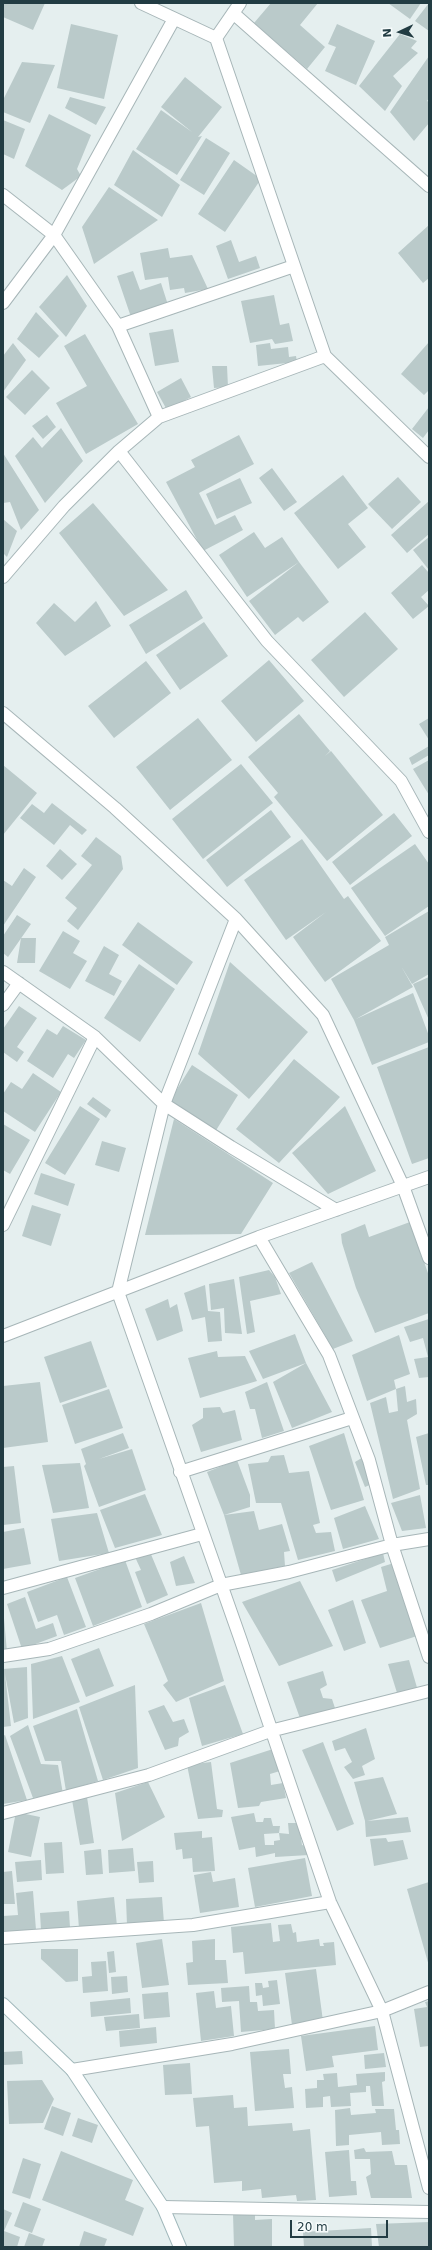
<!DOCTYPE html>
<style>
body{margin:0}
#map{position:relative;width:432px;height:2250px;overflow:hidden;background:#e5efef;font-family:"DejaVu Sans",sans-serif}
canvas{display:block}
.frame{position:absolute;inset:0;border:4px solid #223c43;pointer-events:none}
.north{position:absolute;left:380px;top:12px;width:40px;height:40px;-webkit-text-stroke:3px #f6fbfb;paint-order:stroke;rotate:266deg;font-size:11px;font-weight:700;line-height:16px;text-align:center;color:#223c43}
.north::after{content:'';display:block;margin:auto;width:14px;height:18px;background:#223c43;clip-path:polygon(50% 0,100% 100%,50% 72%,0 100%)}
.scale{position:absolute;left:290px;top:2220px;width:98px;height:18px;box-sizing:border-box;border:2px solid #223c43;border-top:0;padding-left:5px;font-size:12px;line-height:14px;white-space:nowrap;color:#223c43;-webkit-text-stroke:3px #f6fbfb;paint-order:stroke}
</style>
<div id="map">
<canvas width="432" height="2250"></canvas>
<div class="frame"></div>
<div class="north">N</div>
<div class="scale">20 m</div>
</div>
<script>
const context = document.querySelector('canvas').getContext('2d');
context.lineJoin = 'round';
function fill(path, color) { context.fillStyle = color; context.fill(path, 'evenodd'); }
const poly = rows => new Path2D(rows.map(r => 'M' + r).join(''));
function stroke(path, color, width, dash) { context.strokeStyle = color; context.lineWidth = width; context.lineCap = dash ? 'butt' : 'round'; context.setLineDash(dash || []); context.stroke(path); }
fill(poly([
 [3,3,45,3,33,30,3,17],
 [271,3,318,3,300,25,325,47,307,69,254,23],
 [388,3,421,3,410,19],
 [429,3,429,31,415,21],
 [71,24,118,35,104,99,57,88],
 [337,24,375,41,356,85,325,71,336,47,328,44],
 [400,34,417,41,411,48,418,53,393,76,402,86,385,111,359,86],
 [429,56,429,98,427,101,429,102,429,123,414,141,390,112],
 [22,62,55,65,30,123,3,112,3,100],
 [185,77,222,107,198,137,202,136,177,175,136,149,161,110,192,132,161,107],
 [70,97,106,107,96,125,65,108],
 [49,114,91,135,77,169,81,176,62,190,25,166],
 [3,120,25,129,14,159,3,154],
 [206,138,230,153,204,195,180,180],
 [133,150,180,185,162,217,114,185],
 [234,160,261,179,225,232,198,214],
 [109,187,158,220,94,264,82,227],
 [429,225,429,278,423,283,398,253],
 [231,240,239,262,256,256,260,268,228,279,216,246],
 [168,248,170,258,192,255,208,289,185,293,184,288,170,290,168,277,145,280,140,253],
 [133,271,140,290,161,283,168,305,131,317,117,276],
 [67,275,87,306,66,337,39,307],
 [274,295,280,325,289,323,293,341,275,344,272,339,250,343,241,301],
 [36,312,59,336,39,358,17,339],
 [173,329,179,362,155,366,149,333],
 [85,334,138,424,86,454,56,403,87,386,64,346],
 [429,342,429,390,424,395,401,374],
 [13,343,26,360,3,392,3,356],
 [270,343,271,349,288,347,289,357,296,356,297,362,258,366,256,345],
 [212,366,227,366,228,387,214,388],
 [32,370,50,388,25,415,6,397],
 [181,378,191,397,167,410,157,392],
 [429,407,429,430,423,438,412,429],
 [47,415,56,427,43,439,32,426],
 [61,428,83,461,45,503,15,456,33,437,42,448],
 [239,435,254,464,199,493,215,525,235,515,243,530,203,551,166,482,195,467,191,460],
 [3,453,39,510,21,530,10,502,3,503],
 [272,468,297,502,284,511,259,478],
 [343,475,368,508,348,524,366,547,338,569,294,513],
 [398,477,421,502,392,529,368,504],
 [240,478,252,503,217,519,206,494],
 [429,501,429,534,407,553,391,535],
 [93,503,168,590,124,616,59,533],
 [3,519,17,531,7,557,3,553],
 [254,532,265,548,282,537,299,562,247,597,219,555],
 [429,537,429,570,413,550],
 [299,562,329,602,303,622,298,617,275,635,249,601],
 [422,565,429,573,429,590,421,597,429,606,413,619,391,593],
 [186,590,203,618,146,654,129,625],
 [96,601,111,626,65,656,36,623,54,603,75,622],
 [365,612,398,649,344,697,311,660],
 [204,622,228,656,180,690,156,655],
 [269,660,304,701,256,742,221,701],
 [146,661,171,693,114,738,88,706],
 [299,714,330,751,325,756,331,751,383,815,327,861,274,797,278,793,248,757],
 [198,718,232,760,170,810,136,767],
 [429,718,429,740,419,724],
 [429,746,429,755,412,765,409,758],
 [429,760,429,795,413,769],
 [241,764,273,803,203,859,172,819],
 [3,765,37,793,3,835],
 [52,803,87,830,82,835,70,825,54,845,20,818,32,804,44,813],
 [271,810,291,837,227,887,206,860],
 [394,813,412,836,350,885,332,862],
 [96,837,121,856,123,869,78,930,67,921,77,908,65,898,92,865,81,856],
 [302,839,344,899,348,896,381,941,325,982,293,937,326,912,286,940,244,880],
 [415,844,429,864,429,906,385,936,351,888],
 [60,849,77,864,62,880,46,866],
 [24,868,36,877,3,926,3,880,12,886],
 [429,911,429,974,412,984,401,966,413,987,356,1019,413,993,429,1036,429,1042,372,1065,354,1020,331,979,389,945,385,937],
 [17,915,31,924,8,957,3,953,3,936],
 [138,922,193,962,177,985,122,945],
 [63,931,80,941,73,953,87,961,70,989,39,971],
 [21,938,36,938,35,963,17,963],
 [104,946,119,955,109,974,122,981,114,996,85,981],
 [230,962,308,1032,249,1099,198,1054],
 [139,964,175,989,140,1042,104,1018],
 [429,977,429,1020,413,984],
 [19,1006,37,1018,17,1047,24,1052,17,1062,3,1052,3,1029],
 [63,1026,86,1040,74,1058,68,1054,53,1078,27,1061,47,1029,57,1035],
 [429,1047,429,1158,412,1164,377,1067],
 [294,1059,340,1097,279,1163,236,1129],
 [192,1065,238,1095,215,1132,169,1102],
 [33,1073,61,1092,35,1132,3,1111,3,1094,11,1082,22,1089],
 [93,1097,111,1110,106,1118,87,1104],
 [80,1106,100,1119,65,1175,45,1163],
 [345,1106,376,1171,328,1194,292,1153],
 [174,1119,273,1183,241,1234,145,1235],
 [3,1124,30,1140,10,1174,3,1170],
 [102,1141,126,1148,119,1172,95,1165],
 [41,1173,75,1184,68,1206,34,1194],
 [32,1205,61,1214,51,1246,22,1236],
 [410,1222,429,1276,429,1313,375,1333,356,1288,342,1243,341,1234,365,1224,369,1237],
 [312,1262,353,1341,333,1349,289,1273],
 [269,1270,275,1277,281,1294,250,1301,255,1332,247,1334,239,1277],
 [234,1279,242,1334,225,1333,224,1308,211,1310,209,1284],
 [205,1285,208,1311,220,1312,222,1341,208,1342,205,1317,192,1320,184,1293],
 [168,1299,170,1308,177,1304,183,1331,157,1341,145,1309],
 [429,1319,429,1377,419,1378,414,1359,428,1357,423,1338,410,1342,404,1327],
 [295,1334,306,1363,263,1379,249,1351],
 [399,1335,410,1374,394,1380,396,1389,405,1386,407,1402,416,1399,417,1414,407,1420,420,1489,393,1499,370,1403,386,1397,389,1413,398,1411,396,1389,367,1401,352,1355],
 [91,1341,107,1387,60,1403,44,1357],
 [217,1351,218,1357,245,1356,257,1381,200,1398,188,1358],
 [306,1363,332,1412,292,1428,273,1382],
 [40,1382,48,1442,3,1448,3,1386],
 [267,1382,284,1431,262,1438,255,1409,250,1409,245,1392],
 [109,1389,123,1428,75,1444,62,1405],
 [220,1407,223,1413,235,1410,242,1440,201,1452,192,1425,203,1418,203,1408],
 [123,1433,129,1448,99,1459,132,1449,146,1490,99,1507,84,1466,86,1464,81,1449],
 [344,1433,364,1500,331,1510,309,1446],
 [429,1433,429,1485,426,1485,416,1437],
 [284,1455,289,1473,309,1471,320,1523,313,1525,316,1533,331,1532,335,1551,298,1560,281,1503,256,1503,248,1464,268,1462,271,1456],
 [365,1456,374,1483,365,1487,355,1462],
 [237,1460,250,1495,250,1507,224,1515,254,1511,259,1530,282,1524,290,1551,284,1552,285,1566,241,1575,224,1515,207,1472],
 [80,1463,89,1508,53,1513,42,1465],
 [14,1466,21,1523,3,1525,3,1467],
 [145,1494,162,1535,115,1548,100,1510],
 [420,1495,426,1528,402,1531,391,1503],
 [365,1506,379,1539,343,1549,334,1518],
 [97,1513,109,1553,59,1561,51,1519],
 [24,1528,31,1564,3,1569,3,1532],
 [150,1552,168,1595,147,1604,135,1572,141,1570,135,1557],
 [383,1553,385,1562,336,1582,332,1570],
 [184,1556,195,1583,176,1586,170,1562],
 [125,1560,142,1607,93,1626,75,1578],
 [394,1563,417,1636,380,1648,361,1600,387,1591,381,1567],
 [67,1577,86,1627,64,1635,57,1615,38,1622,27,1592],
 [300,1581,333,1646,279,1666,242,1602],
 [25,1597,36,1629,53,1623,57,1636,22,1649,7,1604],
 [353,1600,366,1643,344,1651,328,1610],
 [201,1603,224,1681,176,1702,163,1685,168,1681,144,1624],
 [3,1607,7,1652,3,1652],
 [99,1648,114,1686,86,1697,71,1659],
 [62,1656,80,1702,33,1719,31,1664],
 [409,1660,418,1691,398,1696,388,1664],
 [27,1667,28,1718,14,1723,5,1674,11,1726,3,1727,3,1669],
 [323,1671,327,1685,320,1689,323,1698,332,1699,336,1711,301,1721,287,1682],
 [135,1685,138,1768,103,1780,79,1707],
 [225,1685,243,1734,202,1746,189,1698],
 [164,1705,173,1722,184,1719,189,1732,179,1738,178,1746,165,1750,148,1711],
 [77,1709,98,1781,66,1791,61,1761,45,1761,33,1726],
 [28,1725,41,1764,58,1765,63,1794,33,1798,10,1736],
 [366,1728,375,1759,362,1766,365,1775,353,1779,344,1767,352,1762,345,1748,335,1751,332,1741],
 [5,1735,27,1800,3,1804,3,1736],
 [323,1742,354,1824,337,1831,302,1750],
 [273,1749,280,1771,270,1774,271,1785,283,1783,286,1798,261,1802,259,1806,238,1808,230,1763],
 [211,1762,217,1809,223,1810,222,1817,198,1819,187,1765],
 [383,1777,397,1814,367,1821,408,1817,411,1832,366,1837,365,1821,354,1782],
 [148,1782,165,1817,122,1841,115,1793],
 [87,1797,94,1843,80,1845,72,1800],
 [16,1812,40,1817,31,1857,8,1852],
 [254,1813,256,1822,263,1822,264,1818,271,1818,273,1826,280,1826,279,1833,264,1834,265,1845,274,1845,274,1841,280,1840,279,1833,289,1834,288,1823,299,1823,302,1845,309,1847,309,1855,275,1857,275,1853,256,1857,255,1847,239,1850,231,1817],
 [202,1831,202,1838,212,1837,215,1871,193,1872,192,1858,183,1859,182,1849,176,1850,174,1833],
 [386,1838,388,1842,403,1840,408,1859,374,1866,370,1839],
 [62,1842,64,1873,46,1874,44,1843],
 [133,1848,135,1871,109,1873,108,1850],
 [101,1849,103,1874,86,1875,84,1851],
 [305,1858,312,1896,255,1907,248,1868],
 [41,1860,42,1880,17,1882,15,1862],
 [153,1861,154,1882,139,1883,137,1862],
 [12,1871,15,1904,3,1904,3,1872],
 [211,1872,213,1882,235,1878,239,1907,200,1913,194,1875],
 [429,1882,429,1966,407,1889],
 [33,1891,36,1930,3,1932,3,1916,18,1915,16,1893],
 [114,1897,117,1926,79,1929,77,1901],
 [162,1897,164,1923,127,1925,126,1899],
 [69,1911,70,1928,41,1930,40,1913],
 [271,1923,273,1942,280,1941,278,1925,291,1924,293,1933,296,1932,297,1942,319,1939,320,1946,324,1946,323,1943,334,1942,336,1965,245,1974,243,1952,233,1953,231,1927],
 [162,1939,169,1985,142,1988,136,1943],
 [215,1939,215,1960,226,1960,228,1983,188,1985,186,1963,193,1962,192,1941],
 [41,1949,78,1949,78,1981,66,1982,41,1959],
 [114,1951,116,1972,109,1973,107,1952],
 [106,1961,108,1991,83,1993,82,1977,92,1976,91,1962],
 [316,1969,323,2021,292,2025,285,1973],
 [127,1976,128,1992,112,1994,111,1977],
 [277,1980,280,2004,263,2006,262,1995,256,1996,255,1983,262,1983,263,1988,269,1987,268,1981],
 [249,1986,250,2002,257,2002,258,2011,274,2010,275,2029,241,2032,239,2001,222,2002,221,1988],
 [214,1991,216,2008,231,2006,234,2036,201,2041,196,1993],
 [168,1992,170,2017,144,2019,142,1994],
 [130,1998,131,2013,91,2017,90,2002],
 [429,2001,429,2046,420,2047,414,2009,427,2007,425,2002],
 [139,2014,140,2028,106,2031,104,2017],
 [375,2026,378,2050,332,2056,334,2067,306,2071,301,2036],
 [156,2027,157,2043,120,2047,119,2031],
 [289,2049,291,2074,283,2074,285,2088,292,2087,294,2108,255,2111,250,2052],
 [22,2051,23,2064,3,2065,3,2052],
 [384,2053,386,2067,365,2069,364,2055],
 [190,2063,192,2094,165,2095,163,2065],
 [385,2072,385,2081,382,2082,384,2106,372,2106,370,2086,366,2086,366,2092,350,2093,351,2106,331,2107,330,2096,323,2097,323,2107,306,2108,305,2089,317,2088,317,2080,324,2080,323,2074,337,2073,338,2087,357,2085,356,2074],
 [42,2080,54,2099,43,2123,9,2124,7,2081],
 [233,2095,234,2108,247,2107,248,2126,292,2123,293,2131,310,2129,316,2200,297,2201,296,2195,262,2198,261,2189,242,2191,242,2181,214,2183,209,2126,196,2127,193,2098],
 [52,2106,71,2113,63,2136,44,2129],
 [350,2108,351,2115,376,2113,375,2109,394,2109,396,2130,399,2130,400,2144,382,2145,381,2132,349,2135,349,2145,336,2146,335,2110],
 [78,2118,98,2125,92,2143,72,2136],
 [364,2148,366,2152,392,2151,395,2165,407,2165,412,2198,371,2198,366,2177,371,2174,370,2159,355,2159,354,2150],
 [349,2150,351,2181,356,2181,357,2195,329,2197,325,2152],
 [61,2151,133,2180,125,2200,144,2208,133,2236,42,2200],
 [23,2158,41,2164,30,2199,12,2193],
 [23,2202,41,2209,32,2233,14,2226],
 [3,2209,12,2213,4,2231,20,2237,17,2247,3,2247],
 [255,2213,255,2220,272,2219,272,2247,234,2247,233,2214],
 [429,2222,429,2247,379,2247,376,2224],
 [371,2228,372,2247,304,2247,303,2232],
 [84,2231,107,2239,104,2247,79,2247],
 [29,2233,45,2239,42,2247,24,2247]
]), '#bacaca');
const street = poly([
 [141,3,216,38],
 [233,13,429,186],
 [3,195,54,235,118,326,159,417],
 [3,303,54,235,174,19],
 [118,326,294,266],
 [325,356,429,457],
 [119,451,267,641,401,781,429,832],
 [3,577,64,506,119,451,159,417,325,356,216,38,240,3],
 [3,713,115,808,236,919,323,1015,403,1186,429,1258],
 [236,919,164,1104,118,1292,240,1638,330,1902,382,2011,429,2188],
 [3,972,95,1037,164,1104,231,1147,336,1210],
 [3,1005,19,983],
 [3,1225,95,1037],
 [259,1237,329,1355,369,1460,392,1545,429,1657],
 [3,1336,259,1237,429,1177],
 [180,1472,352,1418],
 [3,1588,202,1534],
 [3,1656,49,1649,151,1614,221,1585,289,1572,392,1545,429,1539],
 [3,1813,149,1775,270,1731,429,1691],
 [3,1938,193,1925,330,1902],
 [72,2070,232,2044,382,2011,429,1992],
 [163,2207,429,2212]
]);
const secondary = poly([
 [3,2004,72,2070,163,2207,180,2247]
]);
stroke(street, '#a7b6b8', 14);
stroke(secondary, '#a2b9bc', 14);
stroke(street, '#fff', 12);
stroke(secondary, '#fff', 12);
</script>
